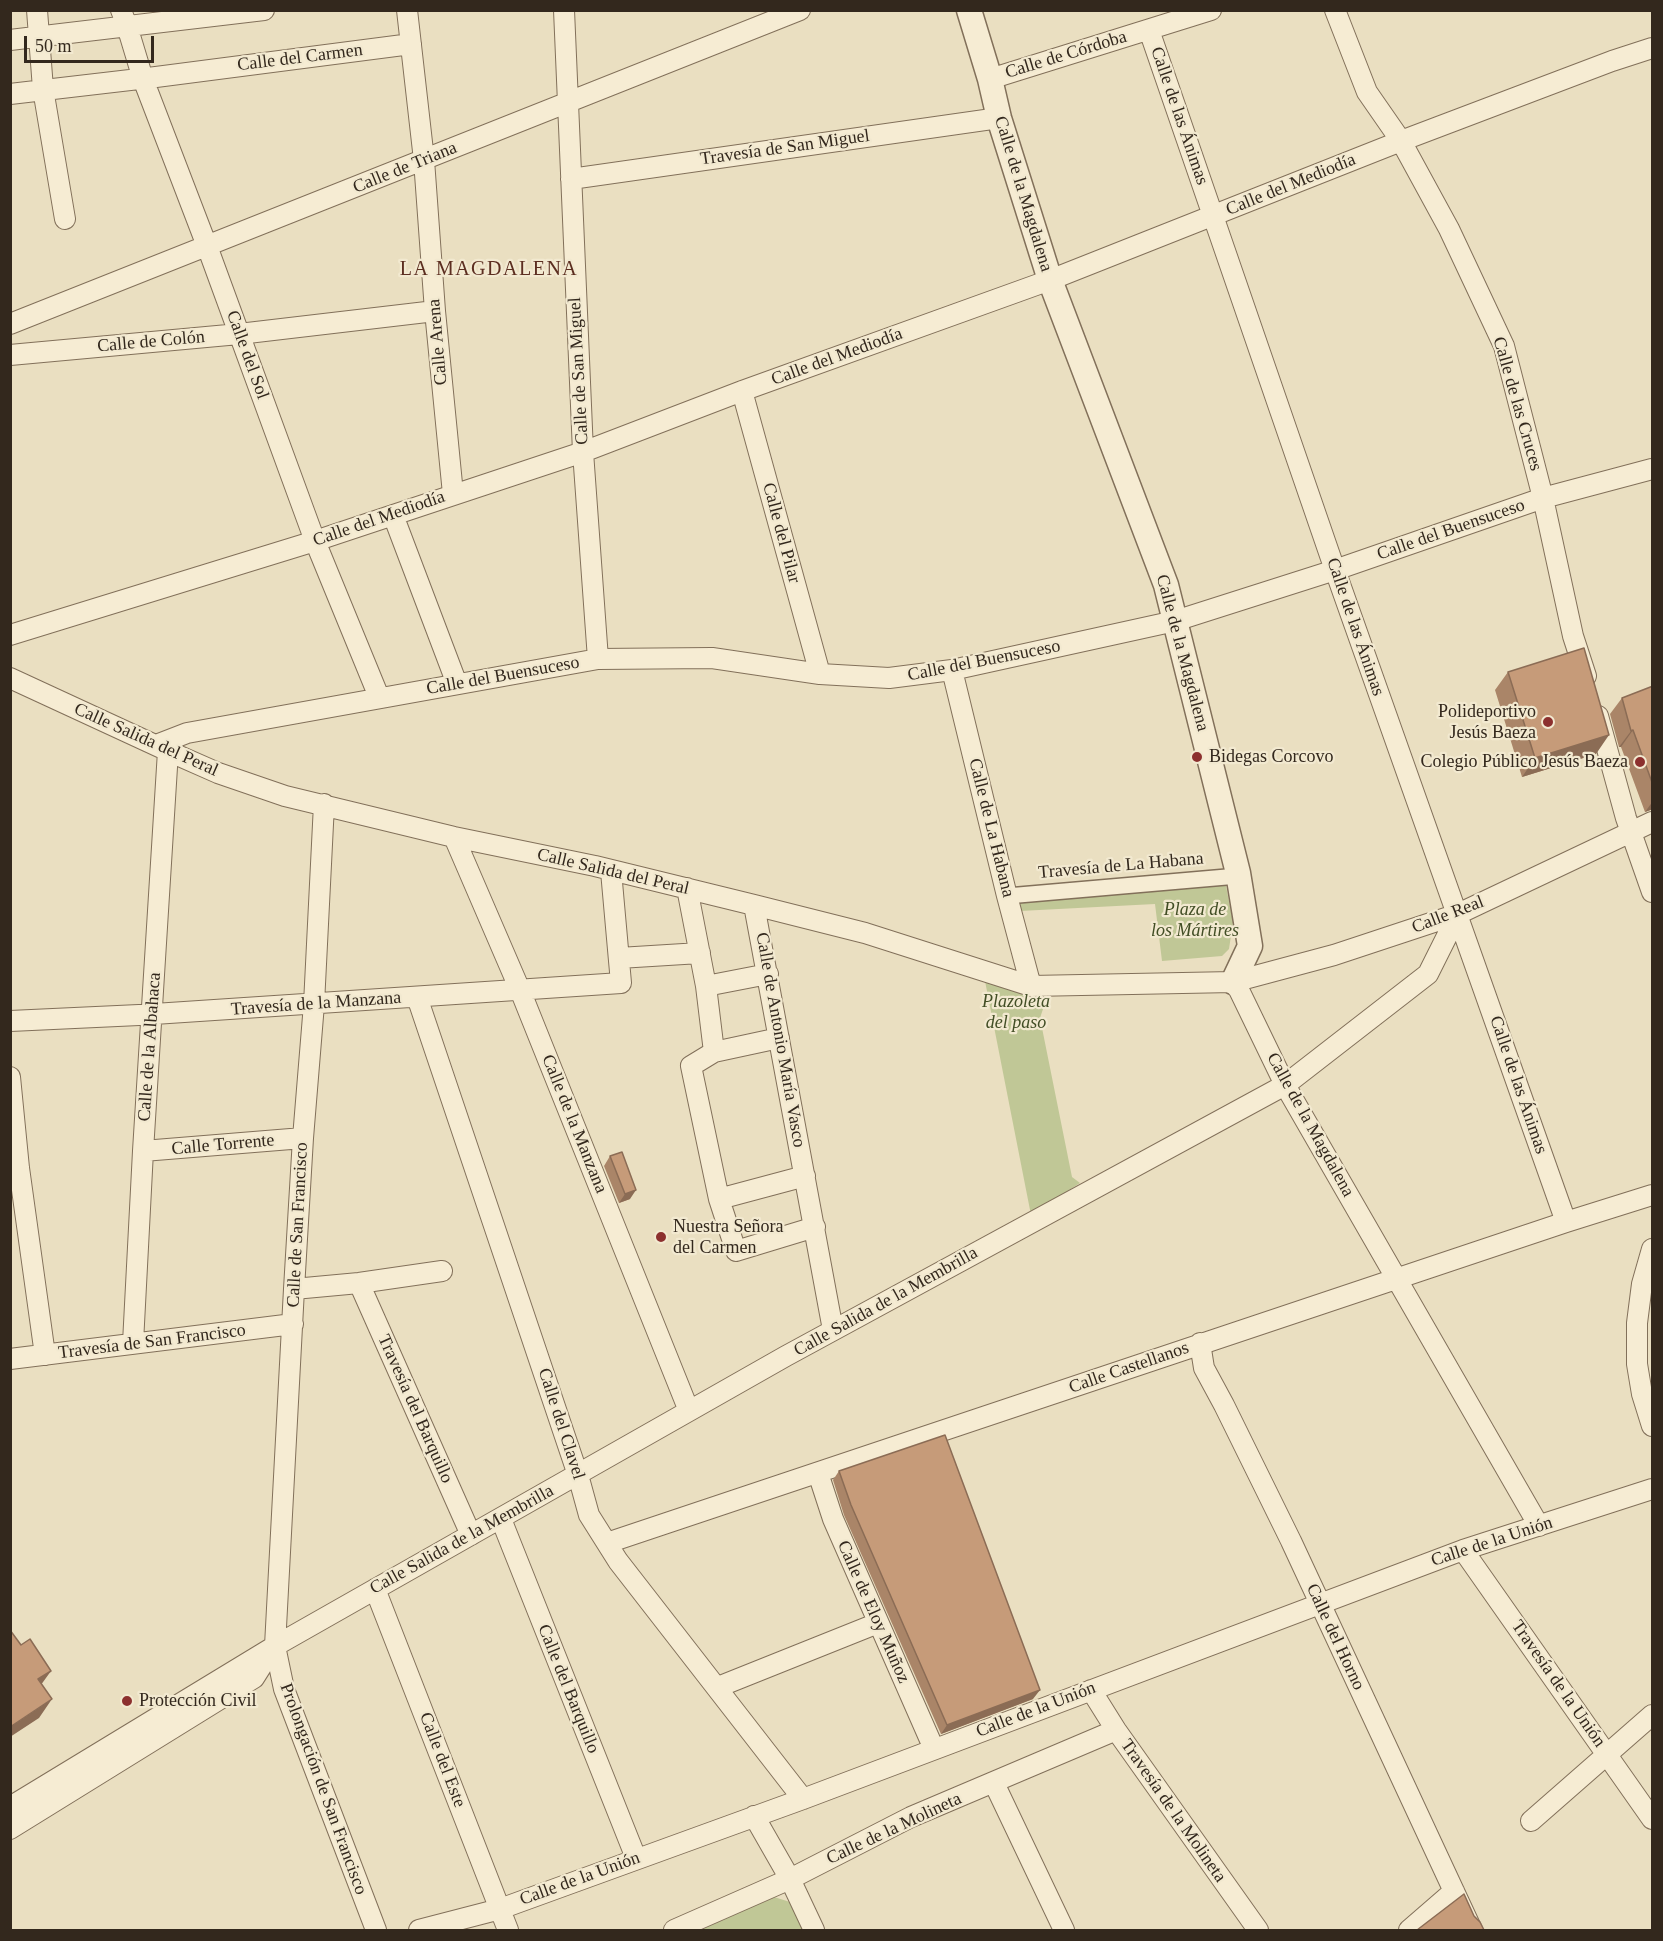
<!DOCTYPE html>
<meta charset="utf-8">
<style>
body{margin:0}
#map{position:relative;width:1663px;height:1941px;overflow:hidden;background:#eadfc1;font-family:Georgia,serif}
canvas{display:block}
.frame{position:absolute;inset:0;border:12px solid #33281d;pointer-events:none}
.scale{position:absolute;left:24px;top:36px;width:130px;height:27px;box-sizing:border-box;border:3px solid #33281d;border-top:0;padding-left:8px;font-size:18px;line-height:21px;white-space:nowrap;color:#33281d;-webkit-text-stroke:4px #f2e9d0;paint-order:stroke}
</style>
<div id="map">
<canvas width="1663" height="1941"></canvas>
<div class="frame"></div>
<div class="scale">50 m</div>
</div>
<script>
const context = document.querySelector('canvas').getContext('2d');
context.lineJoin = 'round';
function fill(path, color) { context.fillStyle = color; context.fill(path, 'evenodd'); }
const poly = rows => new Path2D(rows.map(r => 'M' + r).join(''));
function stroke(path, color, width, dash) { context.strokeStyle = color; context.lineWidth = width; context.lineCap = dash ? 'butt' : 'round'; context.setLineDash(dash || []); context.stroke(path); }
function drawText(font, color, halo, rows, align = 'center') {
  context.font = font + ' Georgia,serif'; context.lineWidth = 4.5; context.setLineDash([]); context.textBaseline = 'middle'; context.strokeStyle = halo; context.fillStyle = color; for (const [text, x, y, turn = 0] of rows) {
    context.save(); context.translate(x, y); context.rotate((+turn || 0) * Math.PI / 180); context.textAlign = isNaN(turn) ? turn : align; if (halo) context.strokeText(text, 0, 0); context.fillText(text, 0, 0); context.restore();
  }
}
fill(poly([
 [1225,881,1233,922,1229,949,1222,956,1162,961,1155,904,1020,911,1015,887],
 [985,981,1049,991,1040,1018,1072,1177,1080,1183,1031,1215],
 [774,1897,790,1902,803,1930,696,1930]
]), '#c0c796');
const pedestrian = poly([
 [1007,896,1238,876]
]);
const minor = poly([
 [37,10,43,89,65,219],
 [121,10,127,26,143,79,207,246,315,541,379,697],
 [407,10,424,160,435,311,453,494],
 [564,10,583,452,598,659],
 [1335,10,1367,92,1401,141,1449,229,1504,346,1543,498,1573,636,1586,676],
 [1149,30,1335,570,1566,1222],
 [10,40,264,10],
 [990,79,1211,10],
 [10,94,156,77,411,44],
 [571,179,999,118],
 [10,324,800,10],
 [10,355,239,334,435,311],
 [742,391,820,674],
 [393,515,457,684],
 [10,635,315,541,583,452,742,391,1050,280,1401,141,1612,61,1652,48],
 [952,670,1007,896,1031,986],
 [10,678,168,751,218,773,285,796,454,837,595,866,754,905,865,933,1031,986,1233,982,1334,955,1458,914,1652,822],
 [1598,716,1626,818,1652,892],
 [156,745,187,733,598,659,712,658,820,674,889,678,952,670,1175,621,1335,570,1543,498,1652,469],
 [324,804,314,1004,303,1138,294,1289,275,1646,284,1689,376,1930],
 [454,837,520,990,689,1411],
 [687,888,706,986,714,1052,779,1038],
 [754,905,833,1330],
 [619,958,700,953],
 [1233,982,1239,990,1285,1085,1539,1526],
 [706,986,768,974],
 [417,997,578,1475,589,1515,618,1561,803,1799],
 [10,1021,139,1015,621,983,611,871],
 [714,1052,691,1066,719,1199,736,1251,815,1227],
 [10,1077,19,1168,45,1355],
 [143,1151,303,1138],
 [719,1199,805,1176],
 [1652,1249,1642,1284,1637,1323,1637,1364,1642,1394,1652,1426],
 [359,1283,471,1535],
 [294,1289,359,1283,442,1271],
 [133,1343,143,1151,168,751],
 [1200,1343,1204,1368,1224,1405,1291,1541,1472,1930],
 [10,1359,293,1324],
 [818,1473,833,1519,934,1749],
 [501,1519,636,1858],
 [607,1543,1566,1222,1652,1195],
 [1463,1550,1652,1819],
 [375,1589,508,1930],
 [718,1687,878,1623],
 [1091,1690,1116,1730,1258,1930],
 [994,1783,1064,1930],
 [10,1807,275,1646,786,1356,1285,1085,1428,974,1458,914],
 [754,1816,790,1879,814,1930],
 [1531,1821,1652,1715],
 [10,1829,254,1678,273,1648],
 [419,1930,500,1909,803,1799,1463,1550,1652,1489],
 [674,1930,790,1879,911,1817,1116,1730],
 [1409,1930,1454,1891]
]);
const tertiary = poly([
 [969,10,990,79,999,118,1050,280,1166,585,1238,873,1250,946,1233,982]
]);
stroke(pedestrian, '#82705a', 18);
stroke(minor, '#82705a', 22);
stroke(tertiary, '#82705a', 27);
stroke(pedestrian, '#f6ecd3', 15);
stroke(minor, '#f6ecd3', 20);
stroke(tertiary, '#f6ecd3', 24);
fill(poly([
 [1508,672,1596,754,1522,777,1495,690],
 [1653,686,1653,809,1645,812,1621,747,1619,747,1610,714,1622,698],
 [610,1156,630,1199,619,1203,604,1166],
 [839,1471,1033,1699,941,1734,844,1515,833,1480]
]), '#aa8568');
fill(poly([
 [1633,730,1621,747,1619,747,1631,731],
 [1609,735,1596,754,1522,777,1535,758],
 [1653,801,1653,809,1645,812],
 [636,1190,630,1199,619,1203,625,1194],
 [51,1671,38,1689,38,1679],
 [1040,1690,1033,1699,941,1734,947,1725],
 [52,1699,39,1718,10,1737,10,1727]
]), '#8b6c55');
const building = poly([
 [1584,648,1609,735,1535,758,1508,672,1584,648],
 [1653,686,1653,785,1633,730,1631,731,1622,698,1653,686],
 [622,1152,636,1190,625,1194,610,1156,622,1152],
 [945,1435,1040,1690,947,1725,851,1505,839,1471,945,1435],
 [10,1630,21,1645,30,1639,51,1671,38,1679,52,1699,10,1727,10,1630],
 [1464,1894,1474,1916,1480,1922,1484,1930,1417,1930,1464,1894]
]);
fill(building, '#c69b79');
stroke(building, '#8b6c55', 1.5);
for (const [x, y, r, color] of [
 [1548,722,6,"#8c302e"],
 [1197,757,6,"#8c302e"],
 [1640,762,6,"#8c302e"],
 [661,1237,6,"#8c302e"],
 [127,1701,6,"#8c302e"]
]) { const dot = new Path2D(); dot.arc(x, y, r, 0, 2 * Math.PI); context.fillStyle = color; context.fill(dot); stroke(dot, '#f2e9d0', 2); }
drawText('18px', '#33281d', '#f2e9d0', [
 ["Calle de Córdoba",1066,55,-17],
 ["Calle del Carmen",300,58,-7],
 ["Calle de las Ánimas",1179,116,71],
 ["Travesía de San Miguel",785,148,-8],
 ["Calle de Triana",405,168,-22],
 ["Calle del Mediodía",1291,185,-22],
 ["Calle de la Magdalena",1023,194,73],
 ["Calle de Colón",151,342,-5],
 ["Calle Arena",438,342,-95],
 ["Calle del Sol",247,355,70],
 ["Calle del Mediodía",837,357,-20],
 ["Calle de San Miguel",579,371,-93],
 ["Calle de las Cruces",1517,404,74],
 ["Calle del Mediodía",379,519,-19],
 ["Calle del Buensuceso",1451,530,-19],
 ["Calle del Pilar",781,533,75],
 ["Calle de las Ánimas",1355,627,71],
 ["Calle de la Magdalena",1182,653,75],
 ["Calle del Buensuceso",984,661,-11],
 ["Calle del Buensuceso",503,676,-10],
 ["Calle Salida del Peral",146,740,24],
 ["Calle de La Habana",991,828,76],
 ["Travesía de La Habana",1121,866,-5],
 ["Calle Salida del Peral",613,872,13],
 ["Calle Real",1448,915,-21],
 ["Travesía de la Manzana",316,1004,-4],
 ["Calle de Antonio María Vasco",780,1040,80],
 ["Calle de la Albahaca",150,1047,-86],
 ["Calle de las Ánimas",1518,1085,71],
 ["Calle de la Manzana",574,1124,68],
 ["Calle de la Magdalena",1310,1125,61],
 ["Calle Torrente",223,1145,-5],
 ["Calle de San Francisco",298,1225,-87],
 ["Calle Salida de la Membrilla",886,1302,-29],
 ["Travesía de San Francisco",152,1342,-7],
 ["Calle Castellanos",1129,1368,-19],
 ["Travesía del Barquillo",415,1409,66],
 ["Calle del Clavel",561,1424,72],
 ["Calle Salida de la Membrilla",462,1540,-29],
 ["Calle de la Unión",1492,1542,-18],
 ["Calle de Eloy Muñoz",873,1612,66],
 ["Calle del Horno",1335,1637,65],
 ["Travesía de la Unión",1558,1684,55],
 ["Calle del Barquillo",568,1689,68],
 ["Calle de la Unión",1036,1710,-21],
 ["Calle del Este",442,1760,69],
 ["Prolongación de San Francisco",323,1789,70],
 ["Travesía de la Molineta",1173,1811,55],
 ["Calle de la Molineta",894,1829,-25],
 ["Calle de la Unión",580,1879,-20]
]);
drawText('18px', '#33281d', '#f2e9d0', [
 ["Polideportivo",1536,712,"right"],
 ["Jesús Baeza",1536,733,"right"],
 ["Bidegas Corcovo",1209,757],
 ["Colegio Público Jesús Baeza",1628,762,"right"],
 ["Nuestra Señora",673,1227],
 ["del Carmen",673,1248],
 ["Protección Civil",139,1701]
], 'left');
drawText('italic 18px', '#424e25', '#f2e9d0', [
 ["Plaza de",1195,910],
 ["los Mártires",1195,931],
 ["Plazoleta",1016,1002],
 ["del paso",1016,1023]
]);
context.letterSpacing = '1.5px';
drawText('20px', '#5c2e20', '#f2e9d0', [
 ["LA MAGDALENA",489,270]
]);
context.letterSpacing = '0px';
</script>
